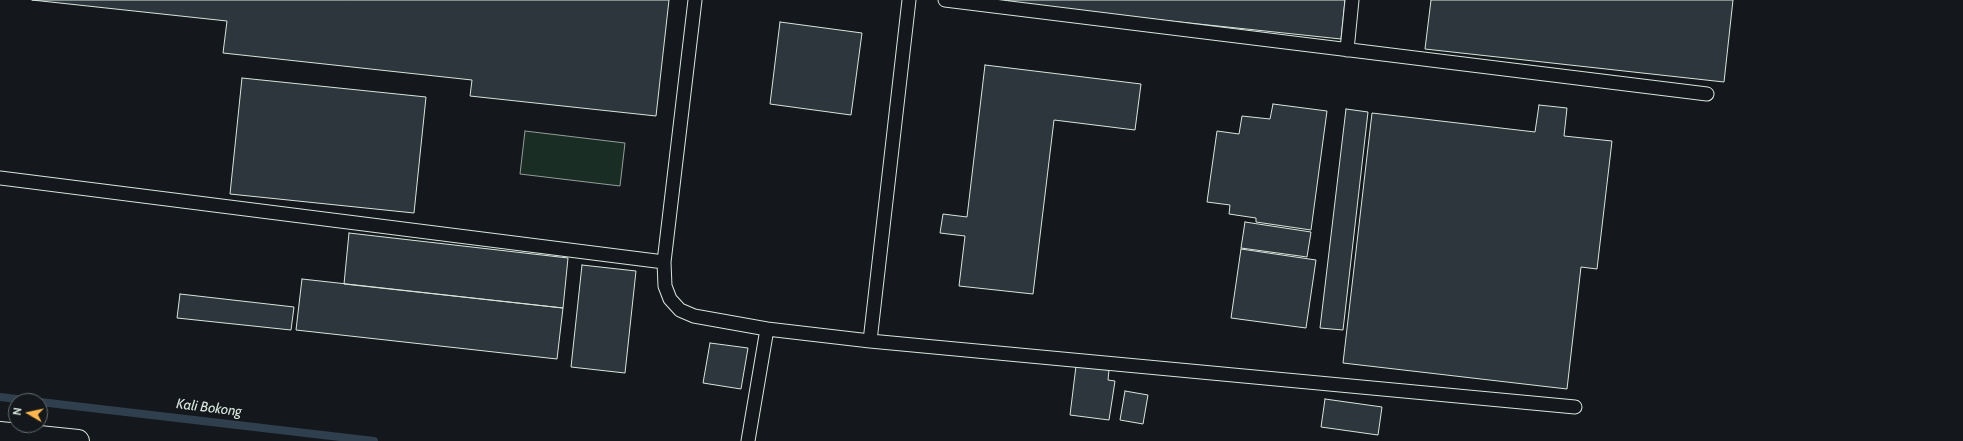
<!DOCTYPE html>
<style>
body{margin:0}
#map{position:relative;width:1963px;height:441px;overflow:hidden;background:#14181c;font-family:Cabin,sans-serif}
canvas{display:block}
.north{position:absolute;left:8px;top:393px;width:40px;height:40px;box-sizing:border-box;background:#14181c;border:1px solid #626a69;border-radius:50%;rotate:279deg;font-size:11px;font-weight:700;line-height:16px;text-align:center;color:#d8e6dc}
.north::after{content:'';display:block;margin:auto;width:14px;height:18px;background:#ffb74d;clip-path:polygon(50% 0,100% 100%,50% 72%,0 100%)}
</style>
<div id="map">
<canvas width="1963" height="441"></canvas>
<div class="north">N</div>
</div>
<script>
const context = document.querySelector('canvas').getContext('2d');
context.lineJoin = 'round';
function fill(path, color) { context.fillStyle = color; context.fill(path, 'evenodd'); }
const poly = rows => new Path2D(rows.map(r => 'M' + r).join(''));
function stroke(path, color, width, dash) { context.strokeStyle = color; context.lineWidth = width; context.lineCap = dash ? 'butt' : 'round'; context.setLineDash(dash || []); context.stroke(path); }
function drawText(font, color, halo, rows, align = 'center') {
  context.font = font + ' Cabin,sans-serif'; context.lineWidth = 3; context.setLineDash([]); context.textBaseline = 'middle'; context.strokeStyle = halo; context.fillStyle = color; for (const [text, x, y, turn = 0] of rows) {
    context.save(); context.translate(x, y); context.rotate((+turn || 0) * Math.PI / 180); context.textAlign = isNaN(turn) ? turn : align; if (halo) context.strokeText(text, 0, 0); context.fillText(text, 0, 0); context.restore();
  }
}
const green = poly([
 [525,131,625,143,620,186,520,174,525,131]
]);
fill(green, '#1a2d24');
stroke(green, '#939e99', 1);
stroke(poly([
 [0,397,33,401],
 [40,402,374,441]
]), '#2f3f4d', 8);
const building = poly([
 [32,0,669,0,656,116,470,96,472,80,223,53,227,21,32,0],
 [1009,0,1345,0,1341,39,1009,4,1009,0],
 [1431,0,1733,0,1724,82,1425,49,1431,0],
 [780,22,862,33,851,115,770,104,780,22],
 [985,65,1141,84,1135,130,1054,120,1033,294,959,286,965,236,940,233,943,214,967,217,985,65],
 [242,78,426,97,414,213,230,194,242,78],
 [1273,104,1327,111,1311,230,1256,222,1256,218,1229,214,1230,205,1207,202,1217,131,1239,134,1242,116,1270,119,1273,104],
 [1539,105,1567,108,1564,136,1612,141,1597,269,1581,267,1567,389,1343,363,1372,113,1535,132,1539,105],
 [1346,109,1368,112,1343,330,1320,328,1346,109],
 [1245,222,1311,232,1307,257,1241,248,1245,222],
 [349,233,568,258,563,308,344,284,349,233],
 [1241,249,1316,260,1306,328,1231,318,1241,249],
 [582,265,636,271,625,373,571,367,582,265],
 [302,279,563,308,557,359,296,330,302,279],
 [180,294,294,307,291,330,177,318,180,294],
 [710,343,748,348,741,389,703,383,710,343],
 [1076,366,1109,370,1108,380,1115,381,1109,420,1070,415,1076,366],
 [1125,391,1148,395,1143,424,1120,420,1125,391],
 [1325,399,1382,407,1378,435,1321,427,1325,399]
]);
fill(building, '#2c363c');
stroke(building, '#d8e6dc', 1);
const service = poly([
 [695,0,664,262,665,286,670,299,680,310,694,316,767,329,748,441],
 [945,0,1707,94],
 [1347,50,1352,0],
 [0,178,664,262],
 [767,329,870,341,1575,407],
 [870,341,909,0]
]);
const trunk = poly([
 [0,433,78,441]
]);
stroke(service, '#d8e6dc', 15);
stroke(trunk, '#d8e6dc', 24);
stroke(service, '#14181c', 13);
stroke(trunk, '#14181c', 22);
drawText('italic 14px', '#d8e6dc', '#14181c', [
 ["Kali Bokong",209,408,7]
]);
</script>
